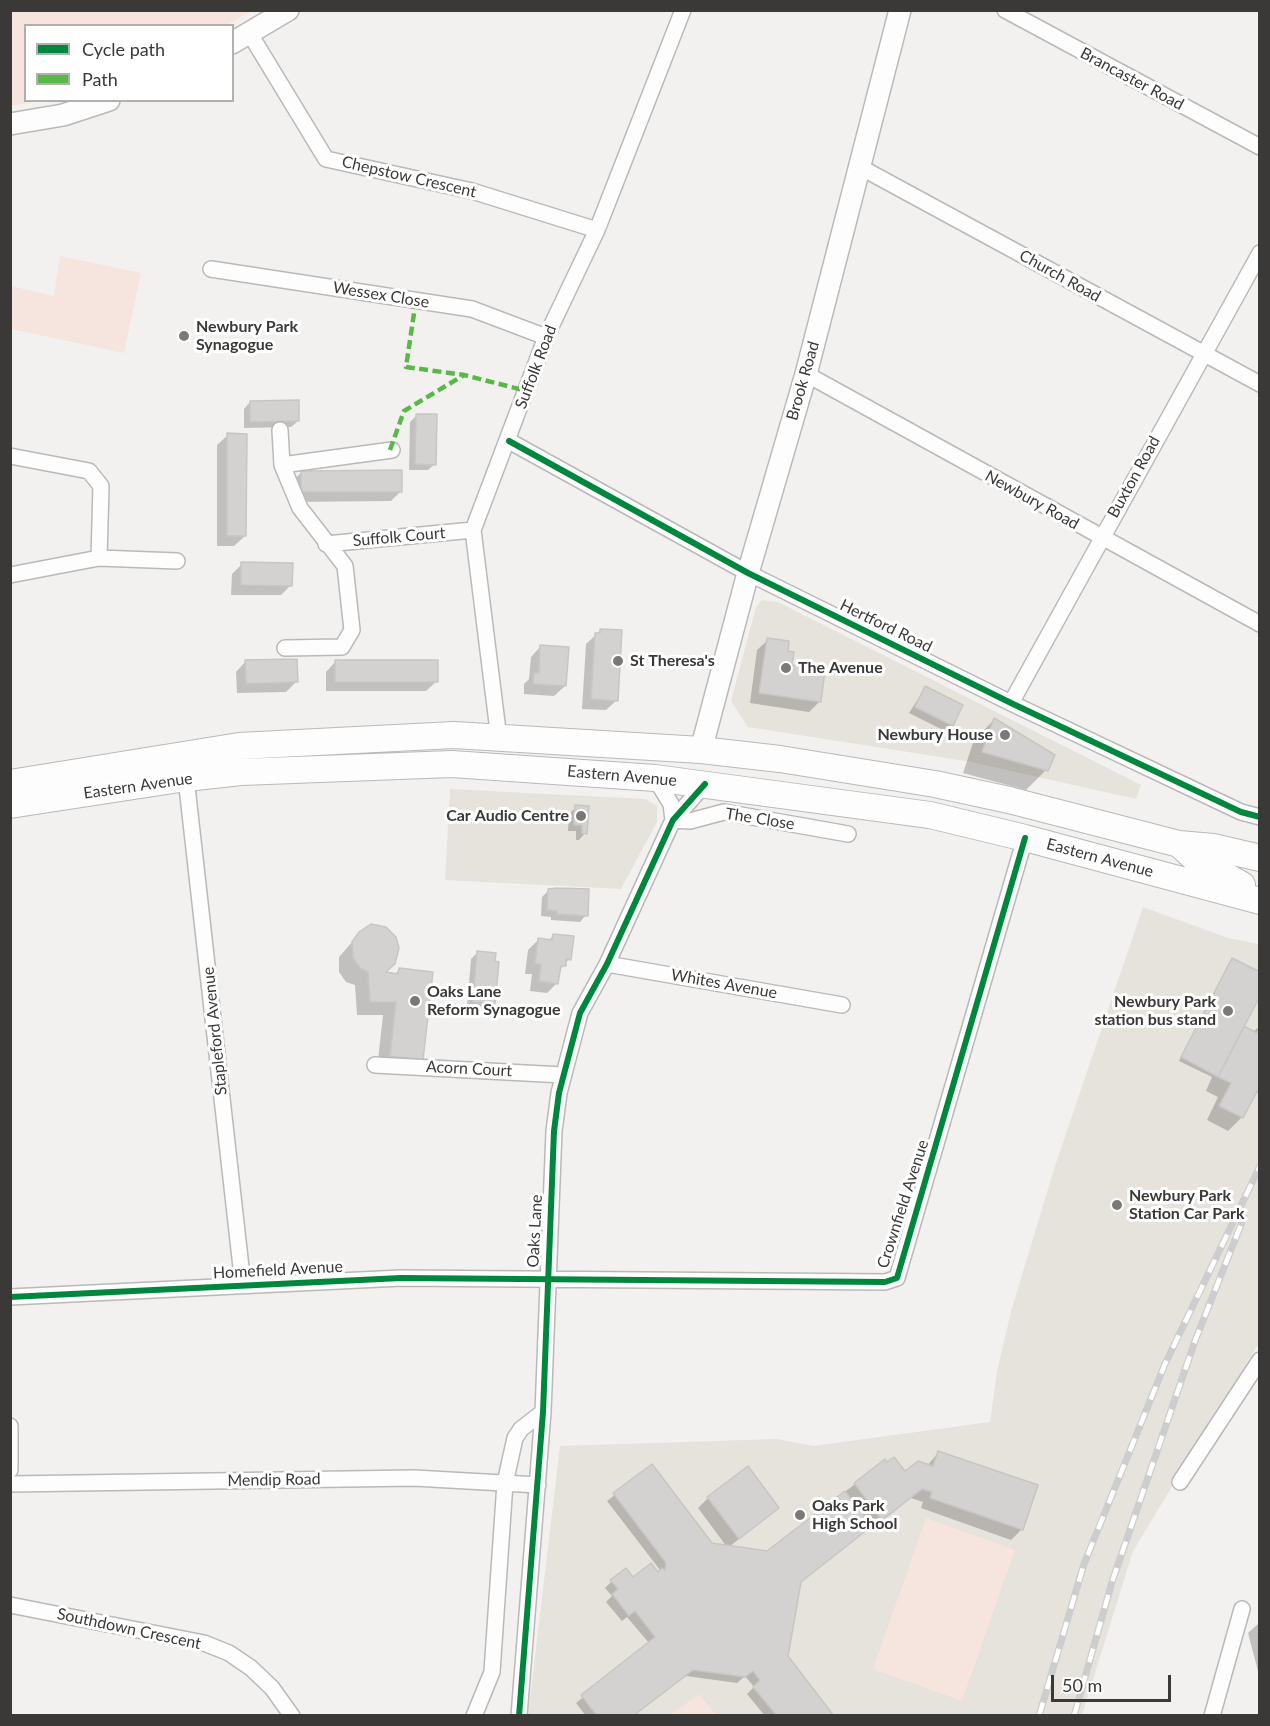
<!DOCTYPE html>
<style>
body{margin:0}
#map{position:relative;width:1270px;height:1726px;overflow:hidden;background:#f3f1ef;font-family:Lato,sans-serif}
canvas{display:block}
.frame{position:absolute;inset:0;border:12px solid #3a3938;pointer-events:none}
.legend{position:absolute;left:24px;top:24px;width:210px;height:78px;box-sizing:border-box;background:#fff;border:2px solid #b0b0af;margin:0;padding:8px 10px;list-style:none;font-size:18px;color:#3a3938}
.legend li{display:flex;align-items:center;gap:12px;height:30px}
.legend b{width:30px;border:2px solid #b0b0af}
.scale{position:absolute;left:1051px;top:1675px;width:120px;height:27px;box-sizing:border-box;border:3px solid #3a3938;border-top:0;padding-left:8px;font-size:18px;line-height:21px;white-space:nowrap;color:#3a3938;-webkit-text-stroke:4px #fff;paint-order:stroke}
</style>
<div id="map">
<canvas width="1270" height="1726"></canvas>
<div class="frame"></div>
<ul class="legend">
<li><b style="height:8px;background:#00873e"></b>Cycle path</li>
<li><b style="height:8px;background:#58b947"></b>Path</li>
</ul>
<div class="scale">50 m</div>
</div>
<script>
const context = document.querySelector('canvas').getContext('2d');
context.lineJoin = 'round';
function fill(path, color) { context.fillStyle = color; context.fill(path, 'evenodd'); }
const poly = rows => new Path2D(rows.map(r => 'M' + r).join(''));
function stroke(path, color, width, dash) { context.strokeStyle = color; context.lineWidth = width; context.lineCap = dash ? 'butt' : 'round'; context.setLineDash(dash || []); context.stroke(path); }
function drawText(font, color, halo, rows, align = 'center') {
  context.font = font + ' Lato,sans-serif'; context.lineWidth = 6; context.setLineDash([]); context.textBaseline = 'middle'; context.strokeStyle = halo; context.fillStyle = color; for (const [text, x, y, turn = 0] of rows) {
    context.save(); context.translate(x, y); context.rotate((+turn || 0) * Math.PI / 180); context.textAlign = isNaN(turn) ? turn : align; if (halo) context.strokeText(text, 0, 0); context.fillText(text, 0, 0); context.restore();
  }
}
fill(poly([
 [762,600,778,602,1141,785,1136,799,966,761,748,727,731,701,756,607],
 [450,789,645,799,657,806,657,822,621,889,445,880],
 [1143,907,1228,938,1259,944,1259,1343,1133,1551,1082,1715,528,1716,560,1446,777,1439,813,1446,990,1422,997,1371,1012,1308,1055,1166]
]), '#e6e2dc');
fill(poly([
 [11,10,252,10,252,11,227,25,26,26,26,100,38,101,11,106],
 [60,256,141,273,124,353,11,329,11,286,54,296],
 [926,1518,1015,1550,962,1701,873,1669],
 [699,1694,716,1715,670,1715]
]), '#f5e5de');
fill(poly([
 [250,402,298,421,291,427,244,428,244,409],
 [417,415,435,464,428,470,409,470,410,422],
 [228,435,245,536,234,546,217,546,217,445],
 [302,472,401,491,391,501,291,502,291,482],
 [242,564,291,585,281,595,231,595,232,574],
 [601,630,617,700,606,710,582,709,586,644],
 [768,640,787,652,790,667,820,701,809,712,750,703,757,650],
 [541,646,565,686,554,696,524,694,524,684,529,679,531,657],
 [246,661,296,682,286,692,237,693,236,672],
 [336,661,437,681,426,691,326,691,326,672],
 [925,688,952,725,945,731,909,713],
 [994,720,1046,770,1026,790,963,773,974,740],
 [576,807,585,833,579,840,576,840,576,831,568,831,569,814],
 [548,891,586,915,580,922,551,920,551,917,541,916,542,897],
 [360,933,384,973,394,975,400,969,422,1059,408,1073,377,1069,383,1015,357,1015,355,985,346,982,339,972,339,957],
 [554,935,569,959,558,972,557,983,547,993,530,991,532,974,525,974,528,950,538,940,548,941],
 [477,953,494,1003,487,1010,467,1008,471,959],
 [1232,960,1239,1033,1253,1032,1260,1026,1260,1093,1254,1093,1242,1117,1228,1131,1207,1120,1218,1097,1206,1091,1212,1077,1179,1061],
 [938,1453,1036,1486,1021,1530,1011,1540,921,1508,923,1502,911,1498,872,1529,869,1526,800,1583,787,1657,832,1716,765,1716,747,1694,754,1687,745,1676,737,1683,686,1676,633,1716,586,1716,576,1703,649,1643,627,1617,622,1621,606,1602,612,1596,605,1588,611,1582,658,1574,660,1570,607,1501,652,1466,712,1544,727,1547,698,1508,708,1498,777,1508,729,1547,768,1552,855,1484,927,1466],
 [1260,1622,1260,1679,1248,1633]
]), '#0003');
const building = poly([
 [299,400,299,421,250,422,250,401,299,400],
 [416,414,437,414,436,465,415,464,416,414],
 [227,433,247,434,246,536,227,536,227,433],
 [402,470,402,492,301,492,301,471,402,470],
 [241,562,293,563,292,586,241,585,241,562],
 [600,629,622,630,618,701,591,699,595,633,600,633,600,629],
 [767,638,789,641,788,651,794,652,792,665,825,670,821,702,759,693,767,638],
 [540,645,569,647,566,686,533,684,534,673,539,673,540,645],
 [297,659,298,682,246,684,245,660,297,659],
 [335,660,438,660,438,682,335,682,335,660],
 [925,686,963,705,953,726,915,707,925,686],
 [994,718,1055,755,1048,771,982,752,994,718],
 [575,805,589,806,587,834,582,833,582,825,574,825,575,805],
 [558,888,589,889,588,916,557,914,557,911,547,910,548,889,558,888],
 [371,924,386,927,396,937,399,948,395,964,386,972,398,974,399,968,433,972,423,1060,390,1056,396,1002,370,1002,368,972,360,968,353,958,352,942,359,932,371,924],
 [553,934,574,936,571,960,566,959,566,966,561,966,558,984,539,981,541,964,535,964,538,938,552,940,553,934],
 [477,951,496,953,495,961,499,962,495,1004,473,1002,477,951],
 [1232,958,1260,972,1260,996,1218,1077,1181,1057,1232,958],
 [1244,1026,1257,1033,1260,1027,1260,1086,1243,1118,1219,1106,1231,1083,1218,1077,1244,1026],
 [938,1451,1038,1485,1023,1530,930,1498,932,1492,922,1489,882,1520,854,1483,885,1459,887,1462,894,1457,905,1471,918,1461,933,1466,938,1451],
 [652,1464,712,1543,767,1551,845,1491,872,1526,801,1582,788,1656,834,1716,777,1716,753,1687,760,1680,753,1671,745,1677,693,1670,633,1716,597,1716,581,1695,655,1637,635,1611,629,1616,612,1594,618,1589,610,1580,626,1568,633,1577,651,1563,658,1572,662,1568,665,1570,666,1563,613,1493,652,1464],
 [748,1466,779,1508,739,1539,707,1497,748,1466]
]);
fill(building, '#d4d2d1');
stroke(building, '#c8c6c4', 1.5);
const street = poly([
 [1005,10,1260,147],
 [250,34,326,159,472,191,597,230],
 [860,167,1260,384],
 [211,269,472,309,546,337],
 [806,374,1260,624],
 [280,430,282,465,300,508,345,566,352,630,342,647,285,648],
 [509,441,748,573,1011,703,1241,812,1260,817],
 [10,456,89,471,101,486,99,558],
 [282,465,392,450],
 [326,544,473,530],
 [10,575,99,558,177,561],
 [1011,703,1260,253],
 [499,739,473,530,546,337,597,230,683,10],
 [186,778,243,1285],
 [655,778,671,804,673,820],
 [673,820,690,821,724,812,848,834],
 [607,964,842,1005],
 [375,1065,563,1075],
 [10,1297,401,1278,885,1282,897,1278,1025,838],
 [10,1426,10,1470],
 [1180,1482,1260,1360],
 [10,1484,414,1478,538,1485],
 [10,1605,204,1643,229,1653,251,1668,272,1688,292,1716],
 [474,1716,492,1672,505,1483,515,1438,521,1429,543,1412],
 [519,1716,543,1412,554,1131,559,1093,580,1013,607,964,673,820,705,784],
 [1212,1716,1242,1609]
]);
const secondary = poly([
 [232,43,288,10],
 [10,124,63,115,109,100],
 [701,750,748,573,806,374,900,10]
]);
const highway = poly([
 [10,783,239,746,454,735,701,750,780,759,935,784,1009,800,1179,844,1213,847,1260,858],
 [10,805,186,778,241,772,452,764,655,778,930,815,1025,838,1260,901],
 [1179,844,1204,867,1214,869,1242,885]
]);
stroke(street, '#bab9b7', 18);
stroke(secondary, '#bab9b7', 24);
stroke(highway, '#bab9b7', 28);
stroke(street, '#fdfdfd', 15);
stroke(secondary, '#fdfdfd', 21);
stroke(highway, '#fdfdfd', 26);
const rail = poly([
 [1039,1716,1084,1564,1165,1364,1260,1166],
 [1074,1716,1112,1582,1195,1341,1244,1217]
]);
stroke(rail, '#cecdcd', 7);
stroke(rail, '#fff', 4.5, [14]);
stroke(poly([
 [416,300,406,367,464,375,527,391],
 [390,450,404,411,464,375]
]), '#58b947', 4.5, [9, 4.5]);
stroke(poly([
 [509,441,748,573,1011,703,1241,812,1260,817],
 [10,1297,401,1278,885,1282,897,1278,1025,838],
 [519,1716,543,1412,554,1131,559,1093,580,1013,607,964,673,820,705,784]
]), '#00873e', 6);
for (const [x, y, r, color] of [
 [184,336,6,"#7b7978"],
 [618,661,6,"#7b7978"],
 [786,668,6,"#7b7978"],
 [1005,735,6,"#7b7978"],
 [581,816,6,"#7b7978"],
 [415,1001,6,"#7b7978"],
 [1228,1011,6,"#7b7978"],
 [1117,1205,6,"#7b7978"],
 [800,1515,6,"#7b7978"]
]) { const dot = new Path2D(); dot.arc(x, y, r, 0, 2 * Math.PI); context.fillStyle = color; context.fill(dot); stroke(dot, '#fff', 2); }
drawText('16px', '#3a3938', '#fff', [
 ["Brancaster Road",1132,79,28],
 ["Chepstow Crescent",409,177,13],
 ["Church Road",1060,276,29],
 ["Wessex Close",381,295,9],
 ["Suffolk Road",536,367,-69],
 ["Brook Road",803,381,-74],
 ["Buxton Road",1134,477,-61],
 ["Newbury Road",1032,500,29],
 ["Suffolk Court",399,537,-5],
 ["Hertford Road",886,626,26],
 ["Eastern Avenue",622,776,5],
 ["Eastern Avenue",138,786,-8],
 ["The Close",760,819,9],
 ["Eastern Avenue",1100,858,15],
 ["Whites Avenue",724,984,10],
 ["Stapleford Avenue",215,1031,-96],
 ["Acorn Court",469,1069,3],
 ["Crownfield Avenue",903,1204,-72],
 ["Oaks Lane",535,1231,-87],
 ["Homefield Avenue",278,1270,-3],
 ["Mendip Road",274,1480,-1],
 ["Southdown Crescent",129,1629,12]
]);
drawText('bold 16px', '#3a3938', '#fff', [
 ["Newbury Park",196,327],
 ["Synagogue",196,345],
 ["St Theresa's",630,661],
 ["The Avenue",798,668],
 ["Newbury House",993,735,"right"],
 ["Car Audio Centre",569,816,"right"],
 ["Oaks Lane",427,992],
 ["Reform Synagogue",427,1010],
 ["Newbury Park",1216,1002,"right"],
 ["station bus stand",1216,1020,"right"],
 ["Newbury Park",1129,1196],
 ["Station Car Park",1129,1214],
 ["Oaks Park",812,1506],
 ["High School",812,1524]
], 'left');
</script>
